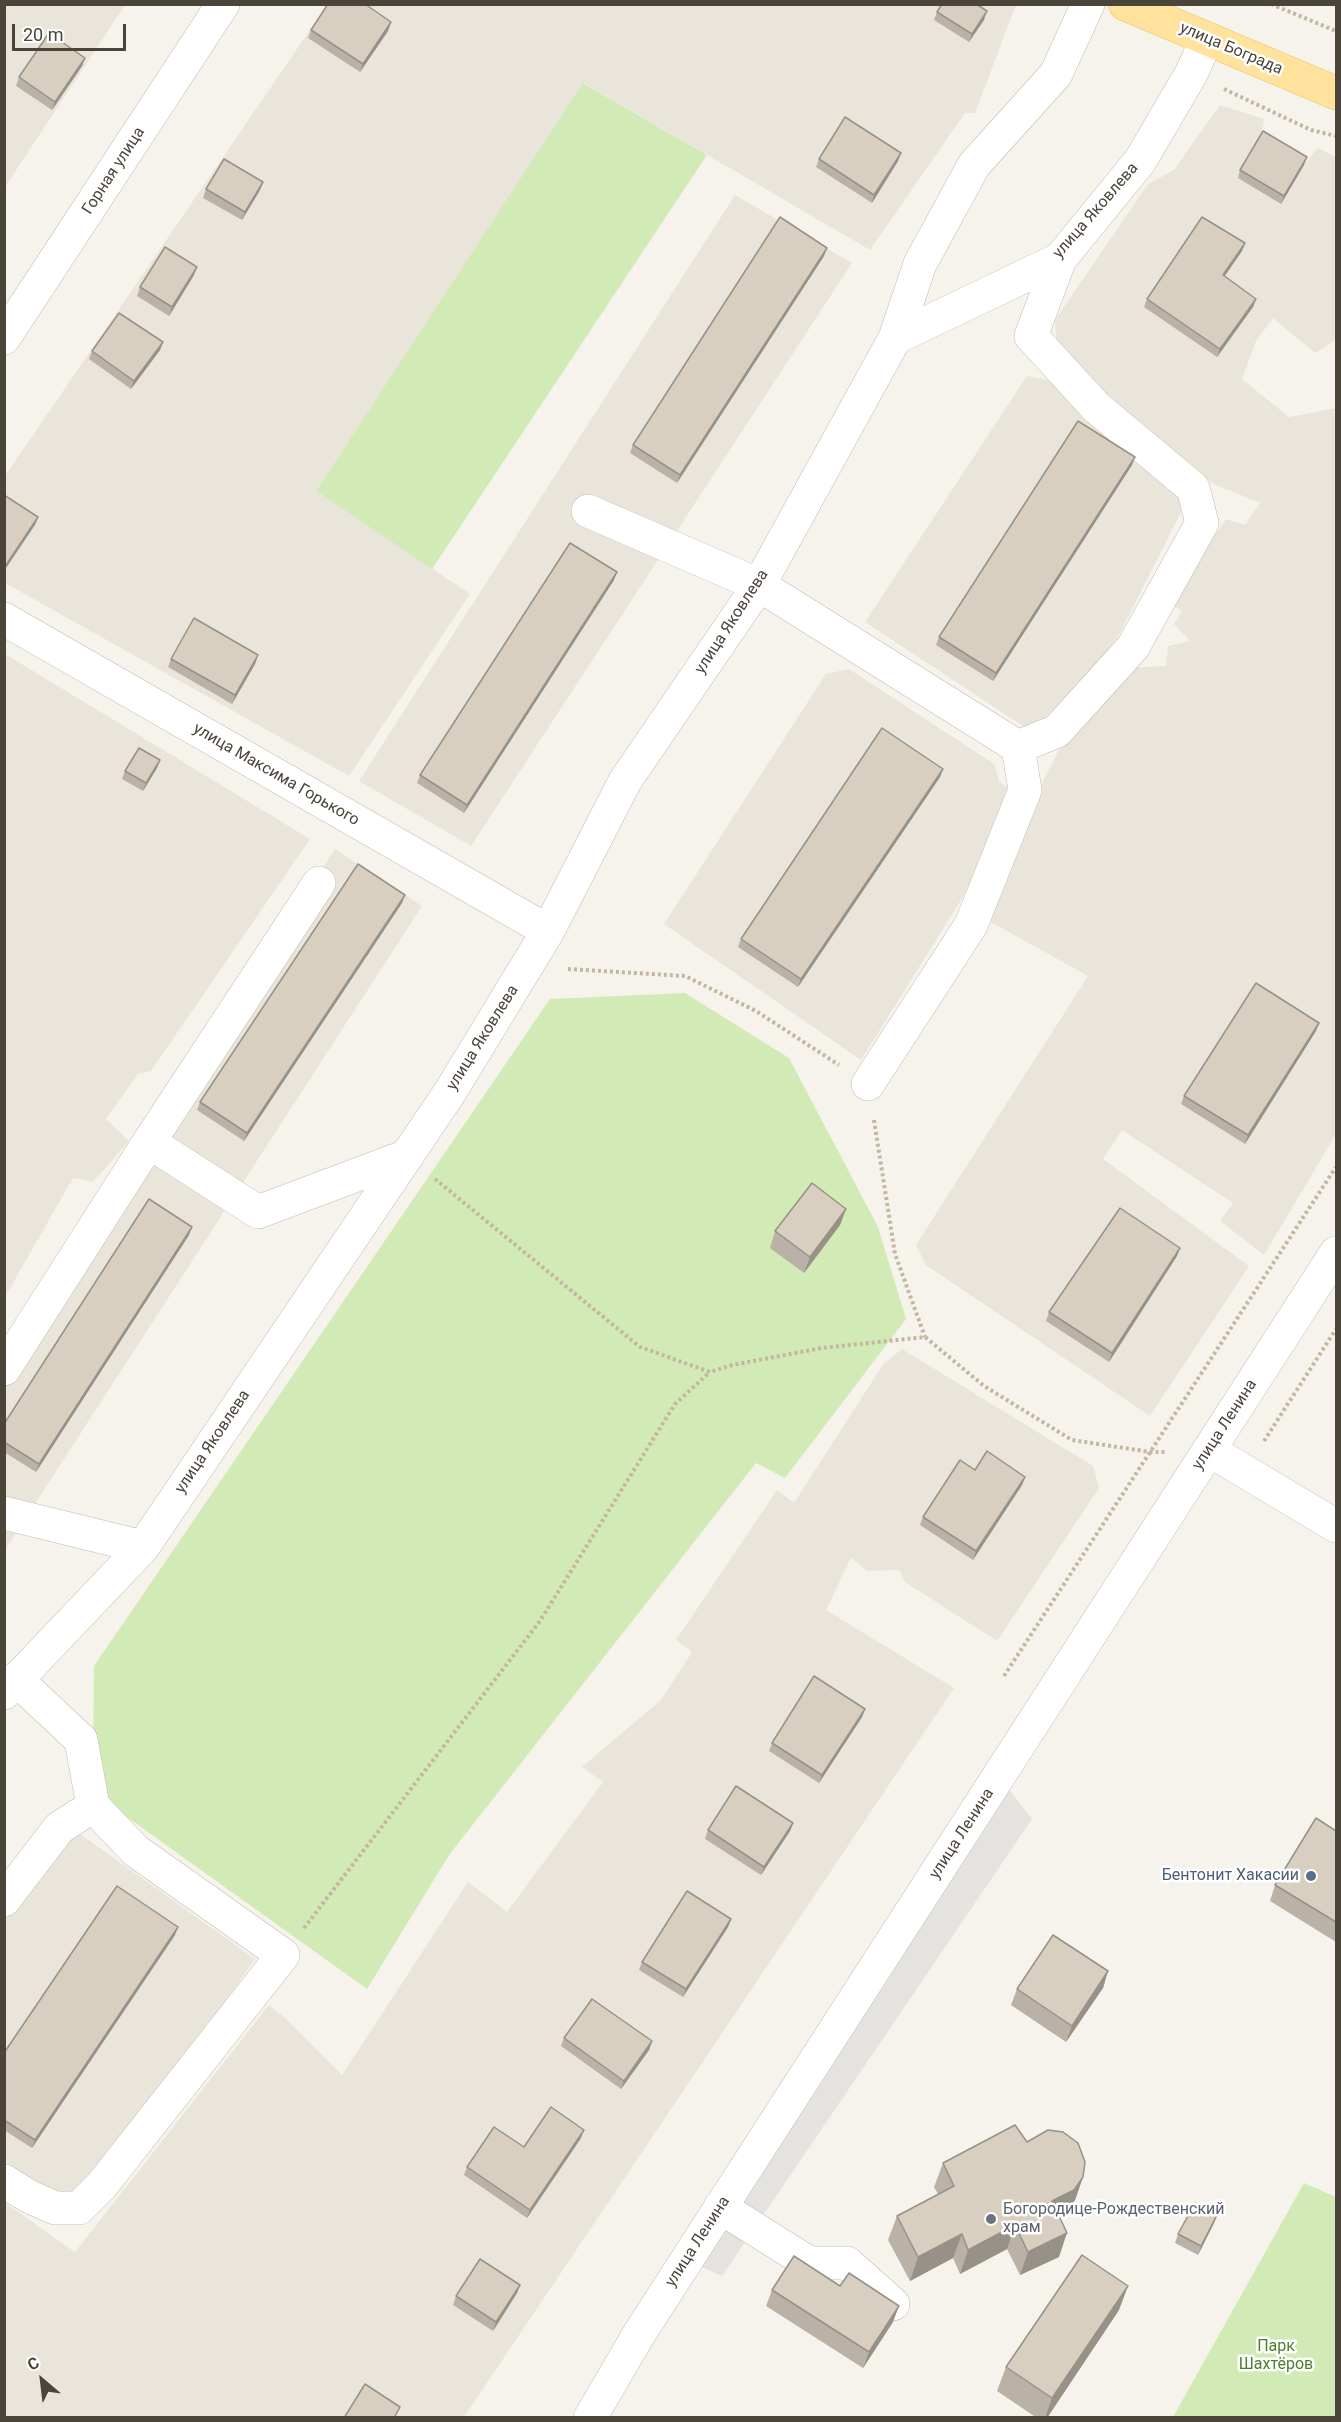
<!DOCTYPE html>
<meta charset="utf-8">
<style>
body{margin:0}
#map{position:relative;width:1341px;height:2422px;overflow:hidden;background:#f6f3ec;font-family:Roboto,sans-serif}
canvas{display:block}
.frame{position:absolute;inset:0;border:6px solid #4b4439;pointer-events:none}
.north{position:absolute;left:12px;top:2350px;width:60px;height:60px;-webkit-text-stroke:4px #fff;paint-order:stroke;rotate:332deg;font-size:16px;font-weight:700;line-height:24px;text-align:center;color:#4b4439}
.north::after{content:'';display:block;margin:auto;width:21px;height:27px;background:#4b4439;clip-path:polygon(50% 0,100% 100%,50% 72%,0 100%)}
.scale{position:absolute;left:12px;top:24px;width:114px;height:27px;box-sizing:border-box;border:3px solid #4b4439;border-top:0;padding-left:8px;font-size:18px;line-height:21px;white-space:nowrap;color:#4b4439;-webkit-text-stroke:4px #fff;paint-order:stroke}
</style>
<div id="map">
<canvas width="1341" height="2422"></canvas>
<div class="frame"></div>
<div class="north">С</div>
<div class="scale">20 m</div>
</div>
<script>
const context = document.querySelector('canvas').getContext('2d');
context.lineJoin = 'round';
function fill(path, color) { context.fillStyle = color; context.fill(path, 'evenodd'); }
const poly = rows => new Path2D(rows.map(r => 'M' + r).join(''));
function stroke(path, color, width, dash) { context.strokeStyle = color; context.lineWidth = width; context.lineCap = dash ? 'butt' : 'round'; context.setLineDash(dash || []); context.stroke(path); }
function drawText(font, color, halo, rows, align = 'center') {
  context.font = font + ' Roboto,sans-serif'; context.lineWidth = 5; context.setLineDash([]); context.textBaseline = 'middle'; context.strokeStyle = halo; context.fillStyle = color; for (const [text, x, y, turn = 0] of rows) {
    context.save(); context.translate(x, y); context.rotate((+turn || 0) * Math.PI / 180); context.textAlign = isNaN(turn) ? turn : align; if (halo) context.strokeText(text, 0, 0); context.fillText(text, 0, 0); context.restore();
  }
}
fill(poly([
 [5,5,125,5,5,187],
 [327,5,1016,5,975,113,965,113,870,250,584,83,316,491,470,594,349,776,5,583,5,476],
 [1220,105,1264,119,1261,140,1304,165,1318,148,1336,157,1336,340,1315,353,1273,318,1256,341,1242,379,1289,417,1336,408,1336,1134,1264,1255,1220,1221,1233,1203,1122,1130,1103,1159,1249,1266,1150,1416,926,1265,916,1245,1088,976,987,920,1033,800,1073,723,1128,668,1166,666,1168,646,1190,641,1174,624,1182,611,1169,603,1226,519,1245,525,1260,503,1214,484,1138,431,1057,348,1055,320,1148,184,1174,170],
 [735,195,852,263,471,846,359,781],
 [1027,376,1048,380,1074,398,1187,500,1119,635,1078,689,1029,730,865,622],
 [5,654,310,839,151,1071,138,1074,106,1119,129,1141,93,1182,73,1178,5,1297],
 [849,669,994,764,999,781,1010,790,991,852,861,1060,664,924,826,674],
 [335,849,422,906,5,1550,5,1361],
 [902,1349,1093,1466,1099,1488,997,1641,905,1582,899,1570,867,1571,851,1558,826,1610,954,1688,464,2417,5,2417,4,2202,75,2252,269,2005,285,2018,342,2075,468,1882,507,1912,603,1782,582,1767,661,1700,692,1652,676,1640,777,1490,794,1503,884,1363],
 [76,1831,255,1959,171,2079,68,2199,35,2183,5,2161,5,1920]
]), '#eae5da');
fill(poly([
 [583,83,707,155,432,569,316,491],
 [685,993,789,1058,878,1227,906,1319,785,1478,756,1463,449,1855,367,1989,106,1802,93,1758,94,1666,550,999],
 [1304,2183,1336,2197,1336,2417,1173,2417]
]), '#d2eab5');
fill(poly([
 [999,1776,1032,1819,722,2276,686,2260]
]), '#e5e3e0');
const minor = poly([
 [4,338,223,4],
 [895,338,920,264,974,165,1056,74,1088,4],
 [588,511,759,585,1018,747],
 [4,619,548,931],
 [868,1084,971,925,1025,790,1018,747,1057,731,1133,647,1202,523,1193,488,1096,407,1031,336,1060,259],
 [149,1142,258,1212,407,1156],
 [4,1369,149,1142,319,883],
 [1209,1450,1336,1526],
 [4,1513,143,1547],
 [4,1693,143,1547,450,1092,548,931,625,781,759,585,895,338,1060,259,1140,161,1191,74,1207,39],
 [4,1900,59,1828,93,1806],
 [4,2181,30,2197,55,2208,79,2208,102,2185,283,1955,136,1851,93,1806,81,1740,16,1679],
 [720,2207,809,2263,847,2263,893,2304],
 [590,2418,639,2334,1336,1253]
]);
const major = poly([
 [1125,4,1336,93]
]);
stroke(minor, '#c2bbae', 34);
stroke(major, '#e6c16a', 34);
stroke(poly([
 [1271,4,1336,31],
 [1224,89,1311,130,1336,136],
 [568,969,685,976,756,1011,839,1065],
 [874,1120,895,1254,925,1337],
 [435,1179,640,1347,710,1372,732,1365,822,1348,925,1337,984,1386,1072,1440,1150,1452,1166,1452],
 [1264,1441,1336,1329],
 [1004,1676,1336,1167],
 [304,1928,540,1621,675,1404,710,1372]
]), '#c4b79f', 4, [3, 3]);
stroke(minor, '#fff', 33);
stroke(major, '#ffe39c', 33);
fill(poly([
 [937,12,984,20,969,42,934,20],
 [391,22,388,31,360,72,308,38,311,30],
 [85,58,82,66,52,110,16,86,19,77],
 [819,159,898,161,872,203,816,167],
 [1304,165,1281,204,1238,178,1240,170],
 [263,182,260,190,242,220,203,198,206,189],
 [1245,243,1242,251,1224,276,1256,299,1253,307,1217,357,1144,307,1147,299],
 [824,256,677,483,630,453,633,445],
 [194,275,169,316,137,296,140,287],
 [163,342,160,350,131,389,89,359,92,351],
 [1135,457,1132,465,993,681,936,645,939,637],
 [614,580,464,813,417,783,420,775],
 [258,655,255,664,232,704,168,667,171,659],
 [160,760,157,768,143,791,122,779,125,771],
 [943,769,940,777,798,987,738,947,741,939],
 [402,903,244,1141,197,1110,200,1102],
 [1316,1031,1245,1144,1181,1104,1184,1096],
 [846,1209,840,1225,804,1273,770,1248,775,1231],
 [189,1235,36,1472,4,1452,4,1424],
 [1177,1256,1109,1362,1046,1321,1049,1312],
 [975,1470,1025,1477,1022,1485,973,1560,920,1525,923,1517],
 [865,1709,862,1717,819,1783,769,1751,772,1743],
 [793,1823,790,1831,761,1875,705,1839,708,1830],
 [1336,1831,1336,1942,1270,1901,1275,1885],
 [731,1919,728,1927,683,1997,639,1970,642,1962],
 [175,1935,32,2148,4,2130,4,2053],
 [1108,1971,1103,1988,1066,2042,1011,2005,1017,1989],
 [564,2038,652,2041,649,2050,621,2089,561,2046],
 [581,2138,527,2218,464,2175,467,2167,524,2147],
 [1027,2142,1083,2177,1075,2200,1065,2213,1059,2216,1059,2257,1020,2275,1007,2249,960,2274,953,2258,910,2281,888,2240,897,2216,938,2194,934,2187,943,2163],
 [1217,2215,1214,2223,1198,2255,1175,2243,1178,2234],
 [520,2285,517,2293,493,2331,453,2305,456,2296],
 [840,2286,893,2322,863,2368,766,2306,772,2290],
 [1119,2310,1047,2418,1037,2418,997,2391,1006,2367]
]), '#bab2a6');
fill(poly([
 [987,11,984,20,969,42,972,34],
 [391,22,388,31,360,72,363,64],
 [85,58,82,66,52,110,55,102],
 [901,153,898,161,872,203,874,195],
 [1307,157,1304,165,1281,204,1284,196],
 [263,182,260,190,242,220,245,212],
 [1245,243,1242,251,1220,283,1223,275],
 [827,248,824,256,677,483,680,475],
 [197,267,194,275,169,316,172,307],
 [1256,299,1253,307,1217,357,1220,349],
 [163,342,160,350,131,389,134,381],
 [1135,457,1132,465,993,681,996,673],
 [38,517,35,525,4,571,4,568],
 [617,572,614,580,464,813,467,805],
 [258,655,255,664,232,704,235,695],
 [160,760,157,768,143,791,146,783],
 [943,769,940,777,798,987,801,979],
 [405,895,402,903,244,1141,247,1133],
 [1319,1023,1316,1031,1245,1144,1248,1135],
 [846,1209,840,1225,804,1273,810,1257],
 [192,1227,189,1235,36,1472,39,1464],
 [1180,1248,1177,1256,1109,1362,1112,1353],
 [1025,1477,1022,1485,973,1560,976,1551],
 [865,1709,862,1717,819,1783,822,1775],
 [793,1823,790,1831,761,1875,764,1867],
 [731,1919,728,1927,683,1997,686,1989],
 [178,1927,175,1935,32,2148,35,2140],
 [1108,1971,1103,1988,1066,2042,1072,2026],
 [652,2041,649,2050,621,2089,624,2081],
 [584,2130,581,2138,527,2218,530,2210],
 [1083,2177,1075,2200,1065,2213,1043,2224,1052,2201],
 [1217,2215,1214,2223,1198,2255,1201,2246],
 [1015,2225,1007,2249,960,2274,968,2250],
 [1067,2233,1059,2257,1020,2275,1028,2252],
 [962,2234,953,2258,910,2281,918,2257],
 [520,2285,517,2293,493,2331,496,2322],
 [1128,2286,1119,2310,1047,2418,1045,2418,1052,2398],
 [899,2306,893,2322,863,2368,869,2352]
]), '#979187');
const building = poly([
 [328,4,365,4,391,22,363,64,311,30,328,4],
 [942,4,976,4,987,11,972,34,937,12,942,4],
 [49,33,85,58,55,102,19,77,49,33],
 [845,117,901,153,874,195,819,159,845,117],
 [1263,131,1307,157,1284,196,1240,170,1263,131],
 [224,159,263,182,245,212,206,189,224,159],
 [780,217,827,248,680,475,633,445,780,217],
 [1202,217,1245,243,1223,275,1256,299,1220,349,1147,299,1202,217],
 [165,247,197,267,172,307,140,287,165,247],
 [119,313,163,342,134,381,92,351,119,313],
 [1078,421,1135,457,996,673,939,637,1078,421],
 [4,495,38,517,4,568,4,495],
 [570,543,617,572,467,805,420,775,570,543],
 [194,618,258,655,235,695,171,659,194,618],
 [882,728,943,769,801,979,741,939,882,728],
 [139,748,160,760,146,783,125,771,139,748],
 [358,864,405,895,247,1133,200,1102,358,864],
 [1256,983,1319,1023,1248,1135,1184,1096,1256,983],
 [812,1183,846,1209,810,1257,775,1231,812,1183],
 [149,1199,192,1227,39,1464,4,1442,4,1424,149,1199],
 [1120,1208,1180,1248,1112,1353,1049,1312,1120,1208],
 [987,1451,1025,1477,976,1551,923,1517,960,1460,975,1470,987,1451],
 [814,1676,865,1709,822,1775,772,1743,814,1676],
 [736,1786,793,1823,764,1867,708,1830,736,1786],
 [1316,1818,1336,1831,1336,1922,1275,1885,1316,1818],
 [117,1886,178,1927,35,2140,4,2120,4,2053,117,1886],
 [687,1891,731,1919,686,1989,642,1962,687,1891],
 [1053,1935,1108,1971,1072,2026,1017,1989,1053,1935],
 [592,1999,652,2041,624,2081,564,2038,592,1999],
 [551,2107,584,2130,530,2210,467,2167,494,2127,524,2147,551,2107],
 [1015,2125,1027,2142,1048,2130,1063,2132,1078,2143,1085,2162,1083,2177,1074,2190,1052,2201,1067,2233,1028,2252,1015,2225,968,2250,962,2234,918,2257,897,2216,954,2186,943,2163,1015,2125],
 [1195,2203,1217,2215,1201,2246,1178,2234,1195,2203],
 [1082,2255,1128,2286,1052,2398,1006,2367,1082,2255],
 [794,2256,840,2286,849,2273,899,2306,869,2352,772,2290,794,2256],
 [480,2259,520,2285,496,2322,456,2296,480,2259],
 [365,2384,400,2407,394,2418,344,2418,365,2384]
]);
fill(building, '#d8cfc1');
stroke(building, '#979187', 1.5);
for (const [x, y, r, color] of [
 [1311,1876,6,"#5c6f8a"],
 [991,2219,6,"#6b7280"]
]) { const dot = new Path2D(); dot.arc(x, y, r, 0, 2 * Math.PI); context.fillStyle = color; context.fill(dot); stroke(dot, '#fff', 2); }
drawText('16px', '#4b4439', '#fff', [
 ["улица Бограда",1231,49,23],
 ["Горная улица",114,171,-57],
 ["улица Яковлева",1096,211,-49],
 ["улица Яковлева",732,622,-57],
 ["улица Максима Горького",276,775,30],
 ["улица Яковлева",483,1038,-58],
 ["улица Ленина",1225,1425,-57],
 ["улица Яковлева",213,1442,-56],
 ["улица Ленина",962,1834,-57],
 ["улица Ленина",698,2242,-57]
]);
drawText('16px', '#4e5e75', '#fff', [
 ["Бентонит Хакасии",1299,1876]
], 'right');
drawText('16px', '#5b616d', '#fff', [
 ["Богородице-Рождественский",1003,2210],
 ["храм",1003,2228]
], 'left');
drawText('16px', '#4a7f2a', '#fff', [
 ["Парк",1276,2347],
 ["Шахтёров",1276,2365]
]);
</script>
